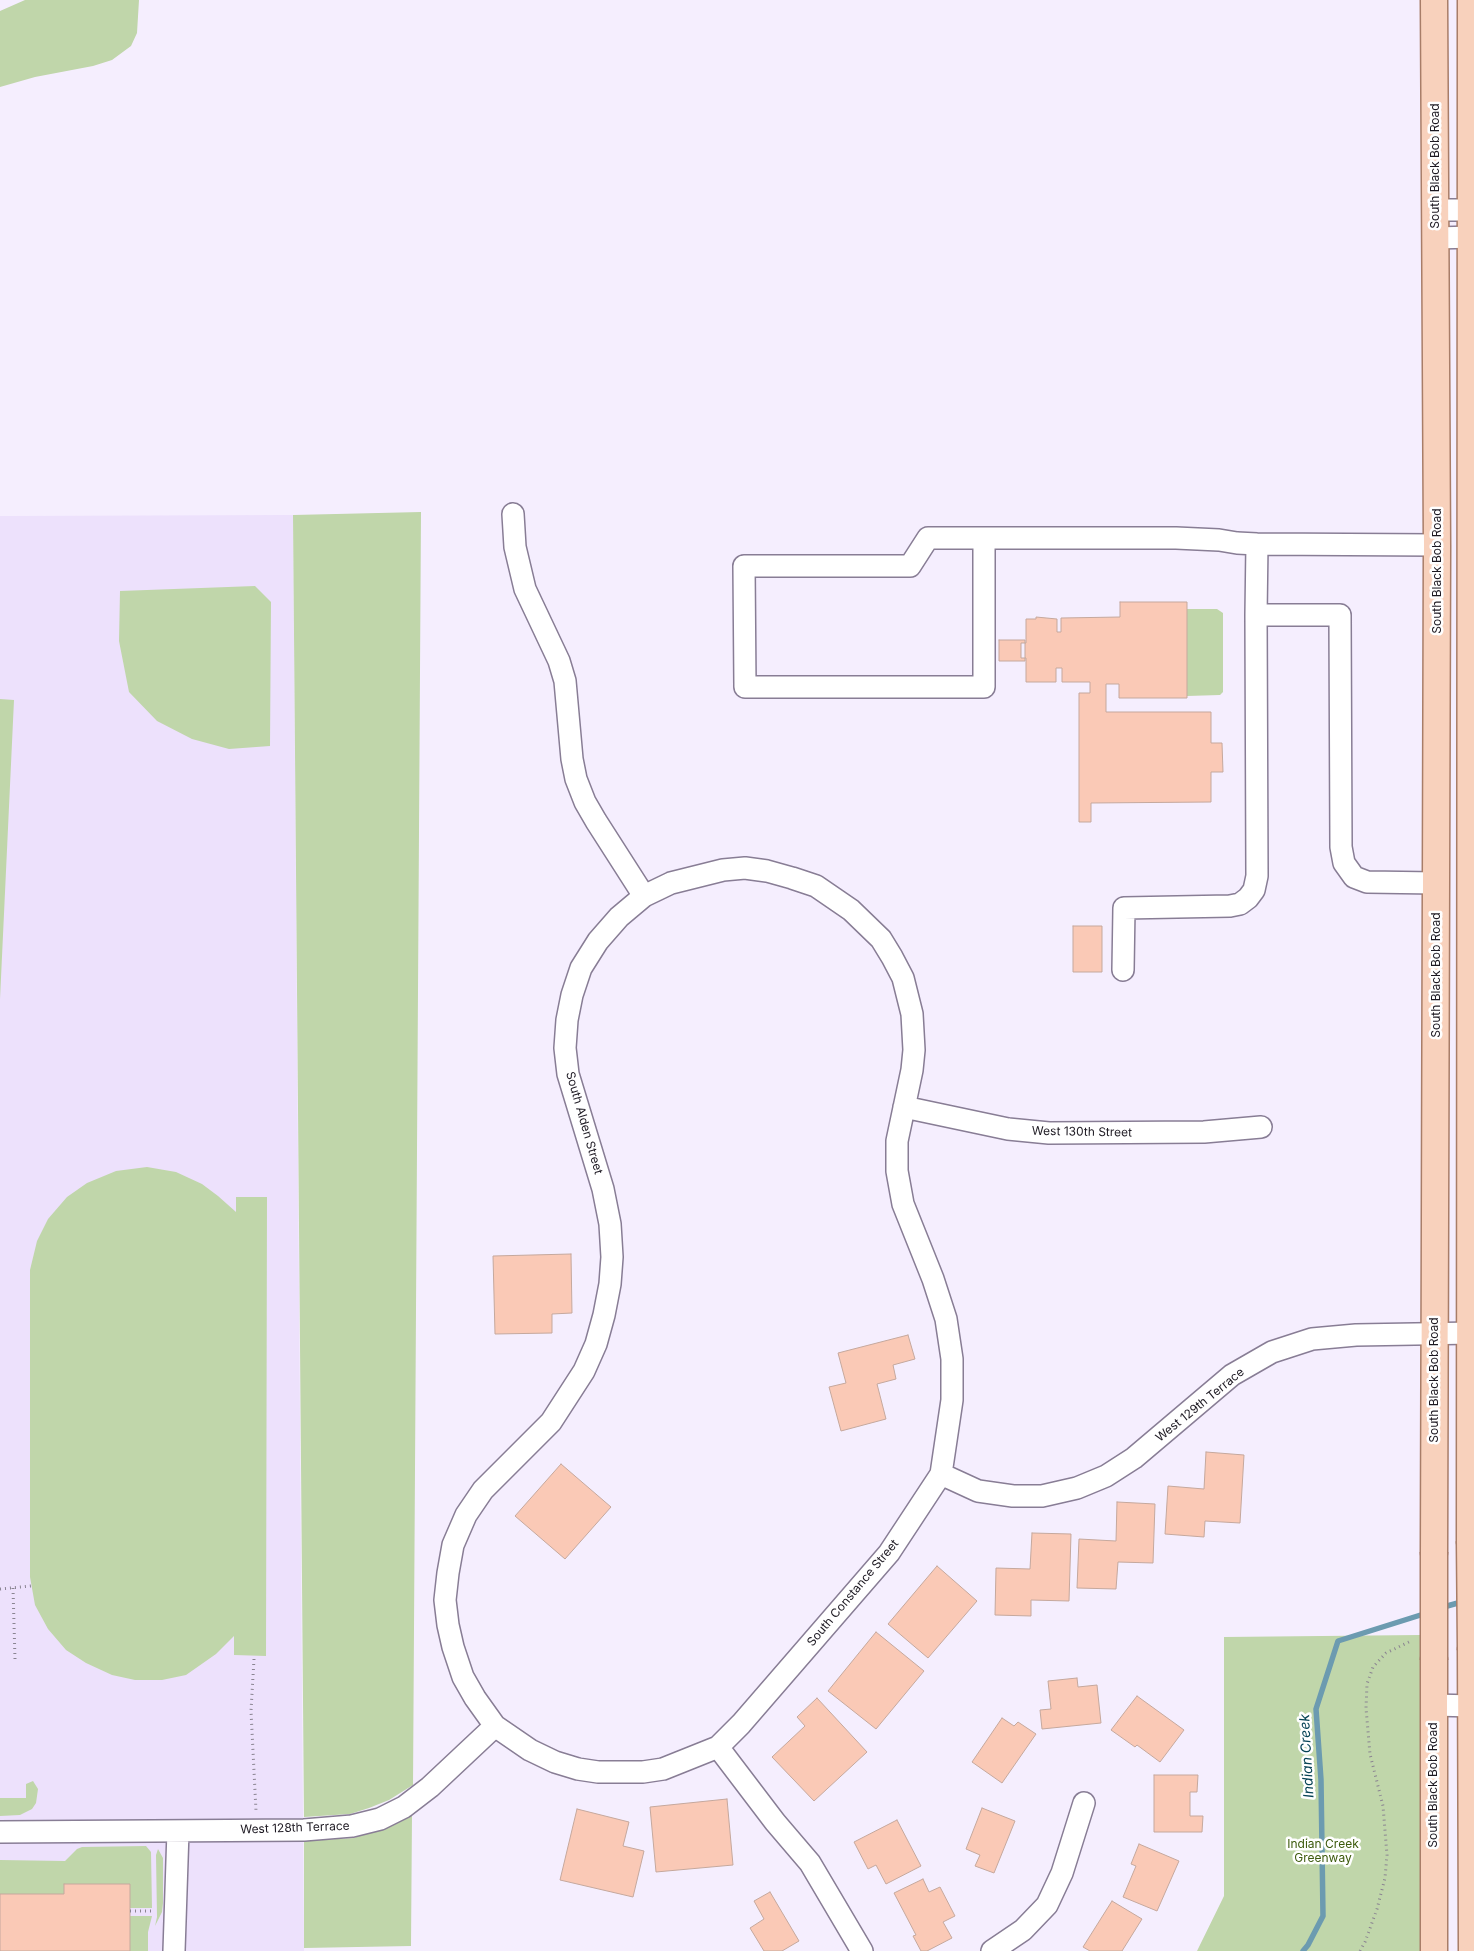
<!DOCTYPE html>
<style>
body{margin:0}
canvas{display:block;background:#f5eefe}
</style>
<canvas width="1474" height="1951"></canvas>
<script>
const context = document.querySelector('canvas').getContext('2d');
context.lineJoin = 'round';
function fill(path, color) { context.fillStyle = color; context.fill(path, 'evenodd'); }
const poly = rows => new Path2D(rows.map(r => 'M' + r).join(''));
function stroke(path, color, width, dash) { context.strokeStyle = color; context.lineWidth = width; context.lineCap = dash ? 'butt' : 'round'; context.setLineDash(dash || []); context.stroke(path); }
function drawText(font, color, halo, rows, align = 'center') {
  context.font = font + ' Inter,sans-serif'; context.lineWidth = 5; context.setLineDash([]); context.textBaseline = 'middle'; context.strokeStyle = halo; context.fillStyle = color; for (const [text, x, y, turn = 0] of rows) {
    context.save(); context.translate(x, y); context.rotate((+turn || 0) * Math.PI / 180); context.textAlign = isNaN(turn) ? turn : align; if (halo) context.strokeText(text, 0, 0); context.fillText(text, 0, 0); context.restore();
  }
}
fill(poly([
 [293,515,304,1951,0,1951,0,516]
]), '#ede1fc');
fill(poly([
 [25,0,139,0,137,33,131,46,112,60,93,66,35,77,0,87,0,11],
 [421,512,413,1785,389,1800,369,1808,350,1814,304,1817,293,515],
 [255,586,271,602,270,746,229,749,192,739,157,721,129,692,119,641,120,591],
 [1187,609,1217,609,1223,613,1223,692,1220,695,1187,696],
 [0,699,14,700,0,999],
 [147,1167,176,1172,202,1184,218,1196,236,1212,236,1197,267,1197,266,1656,234,1655,234,1636,216,1654,186,1675,162,1680,135,1680,112,1675,86,1663,66,1650,48,1629,35,1605,30,1577,30,1270,37,1241,48,1219,67,1197,87,1183,116,1171],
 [1420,1635,1422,1951,1197,1951,1224,1896,1224,1637],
 [33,1781,38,1789,36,1803,32,1809,20,1815,0,1816,0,1798,26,1798,26,1784],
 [412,1814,411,1946,304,1948,304,1841,354,1838,383,1827],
 [146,1846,151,1852,152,1908,130,1908,130,1884,64,1884,64,1894,0,1894,0,1860,65,1861,77,1849,82,1847],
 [158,1849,163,1858,163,1903,162,1912,155,1926,157,1917,156,1855],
 [130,1916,152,1916,148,1932,148,1951,130,1951]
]), '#c0d6aa');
stroke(poly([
 [1440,1608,1465,1601],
 [1303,1951,1308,1945,1323,1916,1321,1780,1316,1709,1338,1641,1427,1613]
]), '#6c9bb0', 5.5);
const building = poly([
 [1120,602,1187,602,1187,698,1119,698,1119,684,1106,684,1106,712,1211,712,1211,743,1222,743,1223,772,1211,772,1211,802,1091,803,1091,822,1079,822,1079,693,1090,693,1090,682,1062,682,1062,668,1056,668,1056,682,1026,682,1026,658,1021,658,1021,643,1026,643,1026,619,1036,619,1036,617,1057,619,1057,632,1061,632,1061,618,1120,617,1120,602],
 [999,640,1025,640,1025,661,999,661,999,640],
 [1073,926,1102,926,1102,972,1073,972,1073,926],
 [571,1254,572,1313,552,1314,552,1333,495,1334,493,1256,571,1254],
 [908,1335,915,1359,893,1365,896,1379,877,1384,886,1419,841,1431,829,1387,846,1383,838,1353,908,1335],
 [1206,1452,1244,1455,1240,1523,1205,1521,1204,1537,1165,1534,1168,1486,1204,1489,1206,1452],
 [561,1464,611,1507,565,1559,515,1516,561,1464],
 [1117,1502,1155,1504,1153,1563,1118,1562,1116,1589,1077,1588,1079,1539,1116,1541,1117,1502],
 [1032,1533,1071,1534,1069,1601,1031,1600,1031,1616,995,1615,996,1568,1030,1569,1032,1533],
 [937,1566,977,1601,928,1658,888,1624,937,1566],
 [876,1632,924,1671,876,1729,828,1691,876,1632],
 [1077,1678,1078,1687,1097,1685,1101,1723,1042,1729,1040,1710,1051,1709,1048,1681,1077,1678],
 [1137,1696,1184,1730,1160,1762,1137,1745,1135,1747,1111,1730,1137,1696],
 [817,1698,867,1752,814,1801,772,1757,805,1726,797,1717,817,1698],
 [1002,1718,1014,1726,1018,1722,1036,1734,1002,1783,972,1762,1002,1718],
 [1154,1775,1198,1775,1197,1792,1190,1792,1190,1816,1203,1816,1202,1832,1154,1832,1154,1775],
 [727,1799,733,1865,656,1872,650,1807,727,1799],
 [982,1808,1015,1821,994,1873,975,1866,980,1855,966,1849,982,1808],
 [577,1809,629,1822,623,1846,644,1851,633,1897,560,1880,577,1809],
 [897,1820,921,1866,886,1884,876,1865,868,1869,854,1842,897,1820],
 [1139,1844,1179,1861,1157,1911,1123,1897,1136,1866,1131,1864,1139,1844],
 [923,1879,929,1892,940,1887,955,1916,943,1922,952,1938,927,1951,921,1951,913,1936,916,1935,894,1893,923,1879],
 [64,1884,130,1884,130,1951,0,1951,0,1894,64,1894,64,1884],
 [770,1892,799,1941,782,1951,764,1951,750,1928,764,1919,754,1901,770,1892],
 [1112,1901,1142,1919,1122,1951,1090,1951,1083,1947,1112,1901]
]);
fill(building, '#fac9b6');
stroke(building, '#c5a89d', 1);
const minor = poly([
 [1436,210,1474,210],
 [1435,238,1474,237],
 [984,538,984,687,745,687,744,566,910,566,928,538,1176,538,1219,540,1237,543,1257,544,1437,545],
 [1256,615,1257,544],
 [644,896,671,883,723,870,745,868,767,871,792,878,816,886,851,910,881,939,892,957,903,978,912,1014,914,1050,912,1070,897,1141,897,1171,903,1204,933,1279,946,1319,952,1359,952,1400,941,1474,889,1553,741,1724,718,1747,775,1822,810,1863,862,1951],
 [1123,970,1124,908,1230,906,1240,904,1248,898,1254,890,1257,876,1256,615,1340,615,1341,847,1344,863,1354,877,1367,882,1436,883],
 [904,1107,1008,1129,1049,1133,1204,1132,1261,1127],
 [941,1474,978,1491,1013,1496,1042,1496,1077,1488,1106,1476,1134,1458,1232,1375,1272,1352,1312,1339,1356,1335,1474,1333],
 [1433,1705,1474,1706],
 [495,1726,475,1698,463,1677,453,1647,448,1625,445,1600,448,1573,453,1545,466,1515,483,1490,551,1422,584,1371,596,1344,604,1315,610,1284,612,1257,610,1224,603,1189,568,1074,565,1048,567,1020,572,995,581,968,598,941,619,917,644,896,596,821,585,802,576,779,572,759,565,681,559,661,525,589,515,547,513,514],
 [0,1832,304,1830,352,1826,380,1819,404,1807,430,1787,495,1726,530,1750,555,1762,578,1769,598,1772,643,1772,663,1769,718,1747],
 [174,1951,178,1831],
 [992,1951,1023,1930,1047,1905,1062,1873,1084,1803]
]);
const major = poly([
 [1434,0,1437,545,1434,1552],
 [1470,1541,1471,0],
 [1471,1650,1472,1951],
 [1434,1660,1434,1951]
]);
stroke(minor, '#887d95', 24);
stroke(major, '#a87d68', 29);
stroke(poly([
 [13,1588,15,1659],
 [0,1589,31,1586],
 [254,1659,251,1711,256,1811],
 [130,1911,154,1911],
 [1360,1951,1365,1942,1377,1909,1385,1878,1387,1855,1383,1806,1370,1754,1366,1708,1367,1684,1373,1667,1386,1653,1411,1641]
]), '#8a8491', 3, [1, 4]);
stroke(minor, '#fff', 21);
stroke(major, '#f8d1bc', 26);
const majorBridge = poly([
 [1470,1541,1471,1650],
 [1434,1552,1434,1660]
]);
stroke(majorBridge, '#a87d68', 29, []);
stroke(majorBridge, '#f8d1bc', 26);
drawText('12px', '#1c1821', '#fff', [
 ["South Black Bob Road",1435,166,-90],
 ["South Black Bob Road",1437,571,-90],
 ["South Black Bob Road",1436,975,-90],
 ["South Alden Street",584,1123,74],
 ["West 130th Street",1082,1132,1],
 ["South Black Bob Road",1434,1380,-90],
 ["West 129th Terrace",1200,1405,-39],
 ["South Constance Street",853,1593,-50],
 ["South Black Bob Road",1433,1785,-90],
 ["West 128th Terrace",295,1828,-2]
]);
drawText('12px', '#3c5a0c', '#fff', [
 ["Indian Creek",1323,1844],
 ["Greenway",1323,1858]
]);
drawText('italic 14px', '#064355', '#fff', [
 ["Indian Creek",1307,1756,-93]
]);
</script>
